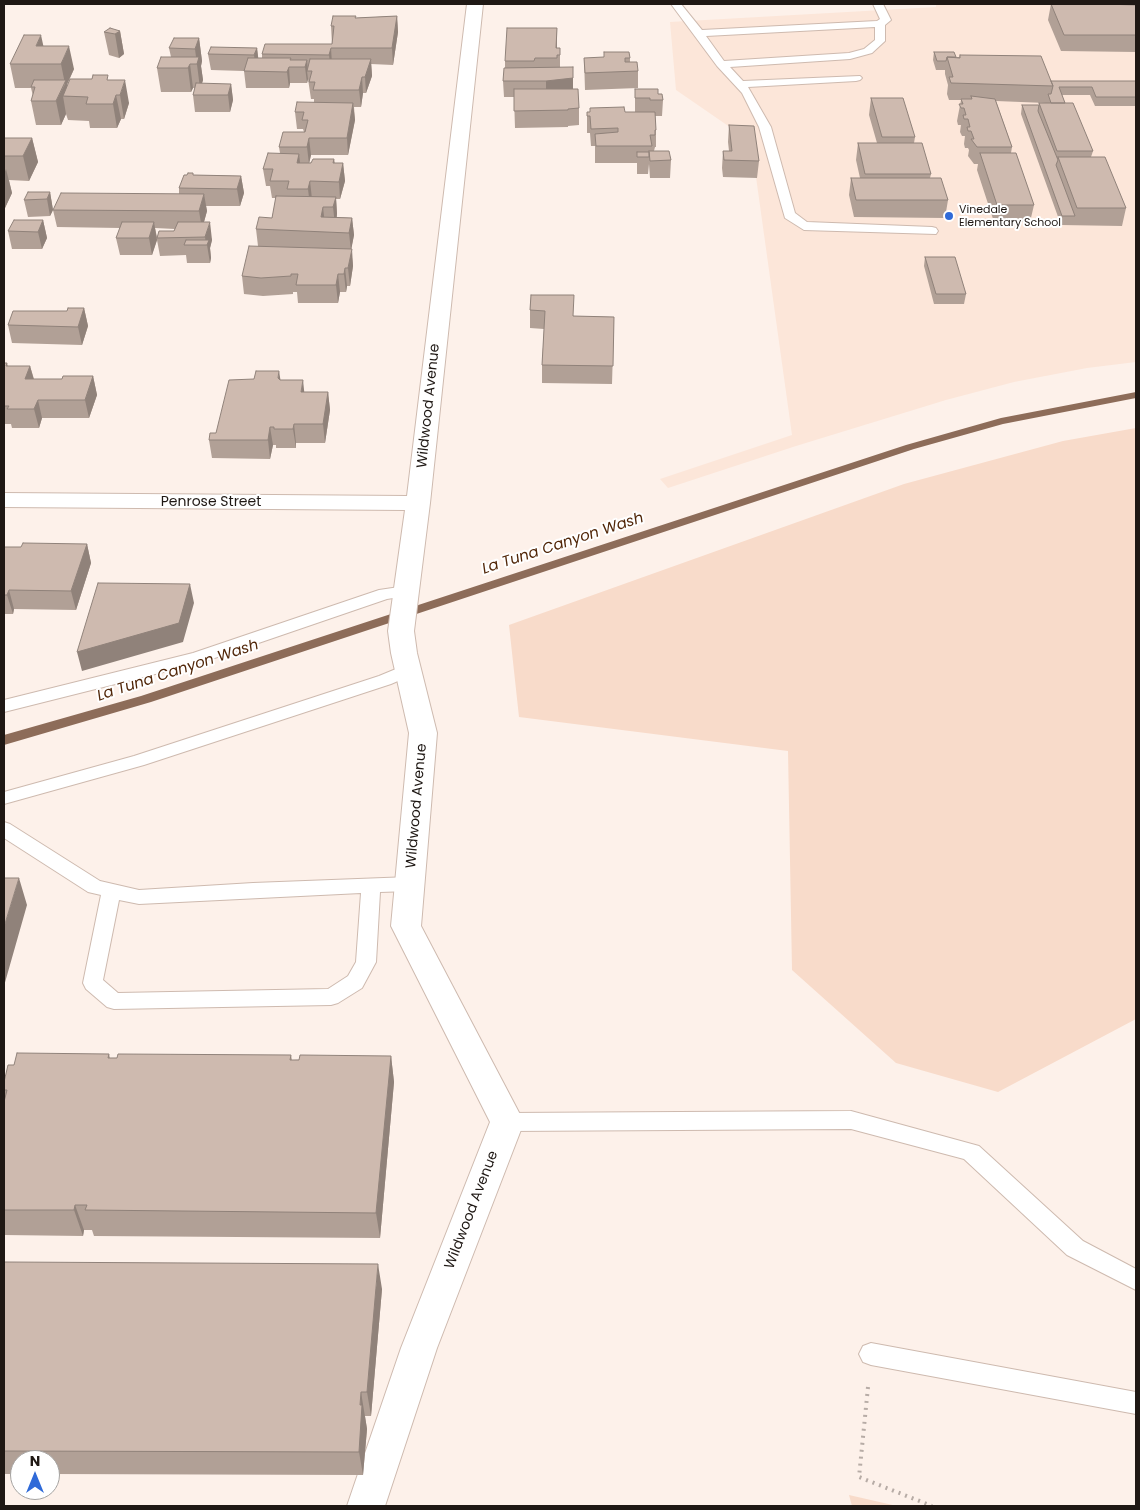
<!DOCTYPE html>
<style>
body{margin:0}
#map{position:relative;width:1140px;height:1510px;overflow:hidden;background:#fdf1ea;font-family:Poppins,sans-serif}
canvas{display:block}
.frame{position:absolute;inset:0;border:5px solid #1f1814;pointer-events:none}
.north{position:absolute;left:10px;top:1450px;width:50px;height:50px;box-sizing:border-box;background:#fff;border:1px solid #a5a3a1;border-radius:50%;rotate:0deg;font-size:14px;font-weight:700;line-height:20px;text-align:center;color:#1f1814}
.north::after{content:'';display:block;margin:auto;width:18px;height:22px;background:#2f6ad8;clip-path:polygon(50% 0,100% 100%,50% 72%,0 100%)}
</style>
<div id="map">
<canvas width="1140" height="1510"></canvas>
<div class="frame"></div>
<div class="north">N</div>
</div>
<script>
const context = document.querySelector('canvas').getContext('2d');
context.lineJoin = 'round';
function fill(path, color) { context.fillStyle = color; context.fill(path, 'evenodd'); }
const poly = rows => new Path2D(rows.map(r => 'M' + r).join(''));
function stroke(path, color, width, dash) { context.strokeStyle = color; context.lineWidth = width; context.lineCap = dash ? 'butt' : 'round'; context.setLineDash(dash || []); context.stroke(path); }
function drawText(font, color, halo, rows, align = 'center') {
  context.font = font + ' Poppins,sans-serif'; context.lineWidth = 4; context.setLineDash([]); context.textBaseline = 'middle'; context.strokeStyle = halo; context.fillStyle = color; for (const [text, x, y, turn = 0] of rows) {
    context.save(); context.translate(x, y); context.rotate((+turn || 0) * Math.PI / 180); context.textAlign = isNaN(turn) ? turn : align; if (halo) context.strokeText(text, 0, 0); context.fillText(text, 0, 0); context.restore();
  }
}
fill(poly([
 [958,4,1136,4,1136,362,1087,368,1014,382,946,400,796,446,668,488,660,479,792,435,756,177,753,143,676,90,670,22,936,7,936,5]
]), '#fce6d9');
fill(poly([
 [1136,428,1136,1019,998,1092,896,1063,792,970,788,751,519,717,509,625,904,484,1063,441],
 [849,1495,897,1506,852,1506]
]), '#f8dbca');
fill(poly([
 [1136,392,1136,398,1003,424,914,449,151,702,4,745,4,735,141,696,906,445,1001,418,1136,392]
]), '#8d6c59');
const service = poly([
 [671,4,681,4,702,30,877,21,880,19,873,4,883,4,891,20,885,25,885,41,872,53,850,59,730,67,743,81,860,76,862,78,860,80,856,81,748,87,771,127,795,213,807,222,932,227,936,228,938,231,936,234,804,230,785,218,759,127,742,93,717,66,671,4],
 [875,27,875,40,864,49,849,53,724,61,706,36,875,27],
 [406,586,412,587,414,591,412,595,387,599,203,662,4,712,4,700,193,653,379,590,406,586],
 [408,664,414,666,416,670,414,674,391,684,144,765,4,804,4,792,134,756,379,676,408,664],
 [4,822,10,824,100,881,139,890,253,883,410,877,417,879,419,884,417,889,410,891,380,892,376,962,362,988,338,1003,331,1005,114,1009,107,1007,86,989,83,983,101,895,88,892,4,838,4,822],
 [361,893,356,962,348,976,328,989,118,993,103,980,119,900,139,904,361,893],
 [851,1111,979,1146,1083,1241,1136,1269,1136,1290,1067,1255,964,1159,851,1129,507,1131,500,1128,496,1122,500,1116,507,1113,851,1111],
 [871,1343,1136,1392,1136,1414,871,1365,863,1362,859,1354,863,1346,871,1343]
]);
const minor = poly([
 [467,4,483,4,430,503,414,631,417,653,437,733,421,926,524,1122,437,1348,385,1506,347,1506,401,1348,490,1122,391,926,409,733,391,653,388,631,405,510,4,507,4,493,407,496,467,4]
]);
stroke(service, '#cebaaf', 2);
stroke(minor, '#cebaaf', 2);
stroke(poly([
 [868,1387,859,1477,932,1506]
]), '#b7aca6', 4, [2, 5]);
fill(service, '#fff');
fill(minor, '#fff');
fill(poly([
 [1051,4,1077,5,1077,4,1136,5,1136,52,1061,51,1048,20],
 [397,16,398,32,393,65,371,64,372,76,366,93,363,93,361,107,354,107,355,120,348,155,311,155,309,163,334,159,335,163,343,163,345,181,340,199,336,199,337,214,337,217,352,218,354,235,351,249,353,266,350,286,347,286,346,292,340,292,338,303,298,303,297,292,293,292,293,294,263,296,244,294,242,276,258,246,256,229,272,218,276,198,272,198,270,186,266,186,263,169,280,153,279,147,304,132,303,129,297,129,295,112,314,102,314,99,311,99,308,79,307,83,290,83,289,88,246,88,244,71,211,70,208,54,257,48,258,58,262,58,262,54,332,44,331,26,356,18],
 [557,28,557,48,560,48,560,67,573,89,579,108,579,125,568,126,568,127,515,128,514,97,504,97,503,81,505,68,505,61],
 [120,31,124,54,119,58,109,55,104,32],
 [199,38,202,61,201,66,203,80,202,84,231,84,233,100,230,112,195,112,193,95,195,88,193,88,191,92,161,92,157,68,171,57,169,48],
 [44,46,74,69,67,85,109,80,129,103,124,119,121,119,117,128,90,128,89,121,68,120,66,114,61,125,36,125,31,101,33,96,31,88,15,88,10,64],
 [934,52,956,57,959,57,960,55,1051,81,1136,81,1136,106,1095,106,1090,95,1062,95,1065,103,1093,151,1091,157,1126,208,1122,226,1061,225,1021,114,1022,105,1039,105,1039,103,1046,103,996,101,1012,147,1011,153,1034,205,1030,222,994,222,977,170,978,164,974,164,968,156,969,150,968,148,965,148,964,144,965,136,962,136,960,132,961,125,958,125,957,121,961,100,949,100,947,94,948,85,945,74,945,70,936,70,933,60],
 [584,58,630,58,630,62,638,71,638,88,585,90],
 [635,89,658,94,663,100,662,116,655,116,656,130,656,147,655,147,654,151,671,160,670,178,650,178,649,164,648,174,637,174,637,163,595,163,595,146,591,146,590,133,587,133,587,112,635,112],
 [871,98,915,137,914,143,931,174,930,178,948,200,945,218,854,217,849,195,851,178,860,178,856,160,858,143,877,143,869,115],
 [729,125,759,161,757,178,723,177,722,168,723,151,729,151,728,142],
 [4,138,32,138,38,162,29,181,9,180,12,193,5,208,4,208],
 [194,175,241,176,244,193,240,206,206,206,207,211,204,222,212,240,210,248,211,258,210,263,187,263,186,255,160,256,157,240,152,255,120,255,116,238,120,228,57,227,53,210,50,216,28,217,24,200,50,192,53,210,179,194,179,188],
 [155,228,175,229,174,231,157,237],
 [43,220,47,238,42,249,12,249,8,231],
 [925,257,966,294,964,304,934,304,924,266],
 [531,295,574,316,614,317,612,384,542,383,542,365,544,329,530,328,530,310],
 [84,308,88,326,82,345,12,343,8,325,67,311],
 [4,358,5,363,7,363,8,366,30,366,34,379,62,379,93,376,97,395,89,418,42,418,39,428,12,428,11,424,4,424],
 [281,380,304,392,328,392,330,410,325,443,296,443,296,448,276,448,276,445,273,445,270,459,212,458,209,440],
 [87,544,91,563,76,610,14,609,13,614,4,614,4,547,21,547],
 [109,1054,110,1058,291,1055,292,1060,391,1056,394,1082,380,1238,94,1236,92,1230,84,1230,83,1236,4,1235,4,1102,5,1099,4,1096,4,1082,14,1065],
 [4,1262,382,1289,371,1416,365,1416,367,1429,363,1475,50,1474,50,1460,20,1460,20,1474,4,1474]
]), '#b1a096');
fill(poly([
 [397,16,398,32,393,65,392,48],
 [557,28,557,44,556,58,556,48],
 [120,31,124,54,119,58,115,34],
 [41,35,46,58,36,46],
 [199,38,202,61,201,66,203,80,200,88,195,49],
 [69,46,74,69,67,84,70,97,63,96,66,114,61,125,56,101,65,84,61,64],
 [257,48,259,64,256,71,254,55],
 [331,48,332,64,331,71,329,55],
 [371,59,372,76,366,93,365,77],
 [307,60,308,71,307,71,308,79,307,83,305,67],
 [190,64,193,88,191,92,188,68],
 [289,67,290,83,289,88,287,72],
 [573,67,573,95,546,98,546,81],
 [362,77,363,93,361,107,359,90],
 [125,80,129,103,124,119,120,95],
 [231,84,233,100,230,112,228,95],
 [116,95,121,119,117,128,113,104],
 [353,103,355,120,348,155,347,138],
 [32,138,38,162,29,181,23,156],
 [309,138,311,155,309,164,307,147],
 [299,154,301,171,297,163],
 [343,163,345,181,340,199,339,182],
 [6,169,12,193,5,208,4,203,4,174],
 [241,176,244,193,240,206,237,189],
 [310,181,312,199,310,206,308,189],
 [50,192,53,210,50,216,47,199],
 [204,194,207,211,202,229,199,211],
 [336,197,337,214,335,225,333,207],
 [323,207,325,225,321,217],
 [352,218,354,235,351,251,349,233],
 [43,220,47,238,42,249,38,232],
 [154,222,157,240,152,255,149,238],
 [210,222,212,240,210,248,211,258,210,263,207,245,206,245,205,237],
 [352,249,353,266,350,286,348,268],
 [345,268,347,286,346,292,344,274],
 [338,274,340,292,338,303,336,285],
 [84,308,88,326,82,345,78,327],
 [30,366,35,384,25,379],
 [279,371,282,389,278,378],
 [93,376,97,395,89,418,85,400],
 [303,380,305,399,301,392],
 [328,392,330,410,325,443,323,424],
 [38,400,42,418,39,428,34,409],
 [294,424,296,443,296,448,293,429],
 [270,427,273,445,270,459,268,440],
 [87,544,91,563,76,610,71,591],
 [190,584,194,603,183,642,82,671,77,652],
 [9,590,14,609,13,614,7,595],
 [19,878,27,905,4,986,4,927],
 [391,1056,394,1082,380,1238,376,1213],
 [75,1205,84,1230,83,1236,74,1210],
 [378,1264,382,1289,371,1416,367,1392],
 [361,1392,367,1429,363,1475,359,1452]
]), '#90827a');
const building = poly([
 [1051,4,1103,4,1136,5,1136,35,1064,35,1051,4],
 [333,16,356,16,355,18,397,16,392,48,331,48,329,55,262,54,265,44,332,44,334,26,331,26,333,16],
 [110,28,120,31,115,34,104,32,110,28],
 [507,28,557,28,556,48,560,48,560,55,557,55,557,58,535,58,534,61,505,61,507,28],
 [24,35,41,35,36,46,69,46,61,64,10,64,24,35],
 [174,38,199,38,195,49,169,48,174,38],
 [211,47,257,48,254,55,208,54,211,47],
 [604,52,629,52,630,58,625,58,625,62,637,62,638,71,585,73,584,58,604,57,604,52],
 [934,52,954,52,956,57,947,57,946,61,937,61,934,52],
 [960,55,1041,56,1053,86,951,83,949,77,953,77,947,57,960,58,960,55],
 [161,57,199,57,197,64,190,64,188,68,157,68,161,57],
 [248,58,291,58,290,60,307,60,305,67,289,67,287,72,244,71,248,58],
 [310,59,371,59,365,77,362,77,359,90,313,90,315,82,309,82,312,71,307,71,310,59],
 [573,67,573,78,546,81,503,81,504,68,573,67],
 [93,75,108,75,107,80,125,80,120,95,116,95,113,104,86,104,88,97,63,96,70,79,92,79,93,75],
 [34,80,66,80,56,101,31,101,35,87,31,87,34,80],
 [1051,81,1136,81,1136,97,1096,97,1092,87,1059,87,1065,103,1051,103,1048,94,1051,94,1053,86,1051,81],
 [196,83,231,84,228,95,193,95,196,83],
 [514,89,578,89,579,108,568,109,568,110,514,111,514,89],
 [635,89,658,89,658,94,662,94,663,100,650,100,650,98,635,98,635,89],
 [971,96,995,99,1012,147,977,147,971,139,974,139,971,131,968,131,967,127,970,127,968,119,964,119,963,115,966,115,964,108,961,108,959,104,963,104,961,99,972,99,971,96],
 [871,98,903,98,915,137,882,137,871,98],
 [297,102,353,103,347,138,309,138,307,147,279,147,283,132,305,132,308,120,302,120,304,112,295,112,297,102],
 [1039,103,1073,103,1093,151,1057,151,1039,103],
 [1022,105,1039,105,1038,111,1058,160,1056,165,1075,216,1062,216,1022,105],
 [624,107,625,112,655,112,656,130,655,130,655,135,650,135,652,146,596,146,595,134,618,132,618,128,591,129,590,116,587,116,587,112,590,112,590,108,624,107],
 [729,125,754,126,759,161,724,160,723,151,732,151,729,125],
 [4,138,32,138,23,156,4,156,4,138],
 [858,143,922,143,931,174,865,174,858,143],
 [649,151,669,151,671,160,650,161,649,151],
 [637,152,649,152,649,157,637,157,637,152],
 [268,153,299,154,297,163,311,163,313,159,334,159,333,163,343,163,339,182,310,181,308,189,287,189,289,181,270,181,273,169,263,169,268,153],
 [980,153,1016,153,1034,205,997,205,980,153],
 [1058,157,1105,157,1126,208,1077,208,1058,157],
 [188,173,193,173,193,175,241,176,237,189,179,188,184,175,187,175,188,173],
 [851,178,941,178,948,200,856,200,851,178],
 [28,192,50,192,47,199,24,200,28,192],
 [61,193,204,194,199,211,53,210,61,193],
 [276,196,336,197,333,207,323,207,321,217,352,218,349,233,256,229,259,217,272,218,276,196],
 [14,220,43,220,38,232,8,231,14,220],
 [122,222,154,222,149,238,116,238,122,222],
 [178,222,210,222,205,237,157,238,159,231,174,231,178,222],
 [186,240,209,240,207,245,184,245,186,240],
 [249,246,352,249,348,268,345,268,344,274,338,274,336,285,296,285,298,274,291,274,291,276,261,278,242,276,249,246],
 [925,257,955,257,966,294,936,294,925,257],
 [531,295,574,295,573,316,614,317,613,366,542,365,545,311,530,310,531,295],
 [68,308,84,308,78,327,8,325,13,311,67,311,68,308],
 [4,363,7,363,6,366,30,366,25,379,62,379,63,376,93,376,85,400,38,400,34,409,7,409,9,406,4,406,4,363],
 [256,371,279,371,278,378,280,380,303,380,301,392,328,392,323,424,294,424,293,429,274,429,274,427,270,427,268,440,209,440,210,433,216,433,229,380,254,379,256,371],
 [23,543,87,544,71,591,9,590,7,595,4,595,4,547,21,547,23,543],
 [98,583,190,584,179,623,77,652,98,583],
 [4,878,19,878,4,927,4,878],
 [17,1053,109,1054,108,1058,117,1058,118,1054,291,1055,290,1060,299,1060,300,1055,391,1056,376,1213,85,1210,87,1205,75,1205,74,1210,4,1210,4,1102,7,1090,4,1090,4,1082,8,1065,14,1065,17,1053],
 [4,1262,378,1264,367,1392,361,1392,360,1405,362,1405,359,1452,4,1451,4,1262]
]);
fill(building, '#cebaaf');
stroke(building, '#90827a', 1);
for (const [x, y, r, color] of [
 [949,216,5,"#2f6ad8"]
]) { const dot = new Path2D(); dot.arc(x, y, r, 0, 2 * Math.PI); context.fillStyle = color; context.fill(dot); stroke(dot, '#fff', 2); }
drawText('11px', '#1f1814', '#fff', [
 ["Vinedale",959,210],
 ["Elementary School",959,223]
], 'left');
drawText('14px', '#1f1814', '#fff', [
 ["Wildwood Avenue",429,406,-84],
 ["Penrose Street",211,502],
 ["Wildwood Avenue",417,806,-85],
 ["Wildwood Avenue",472,1210,-69]
]);
drawText('italic 15px', '#512608', '#fff', [
 ["La Tuna Canyon Wash",563,544,-18],
 ["La Tuna Canyon Wash",178,671,-18]
]);
</script>
